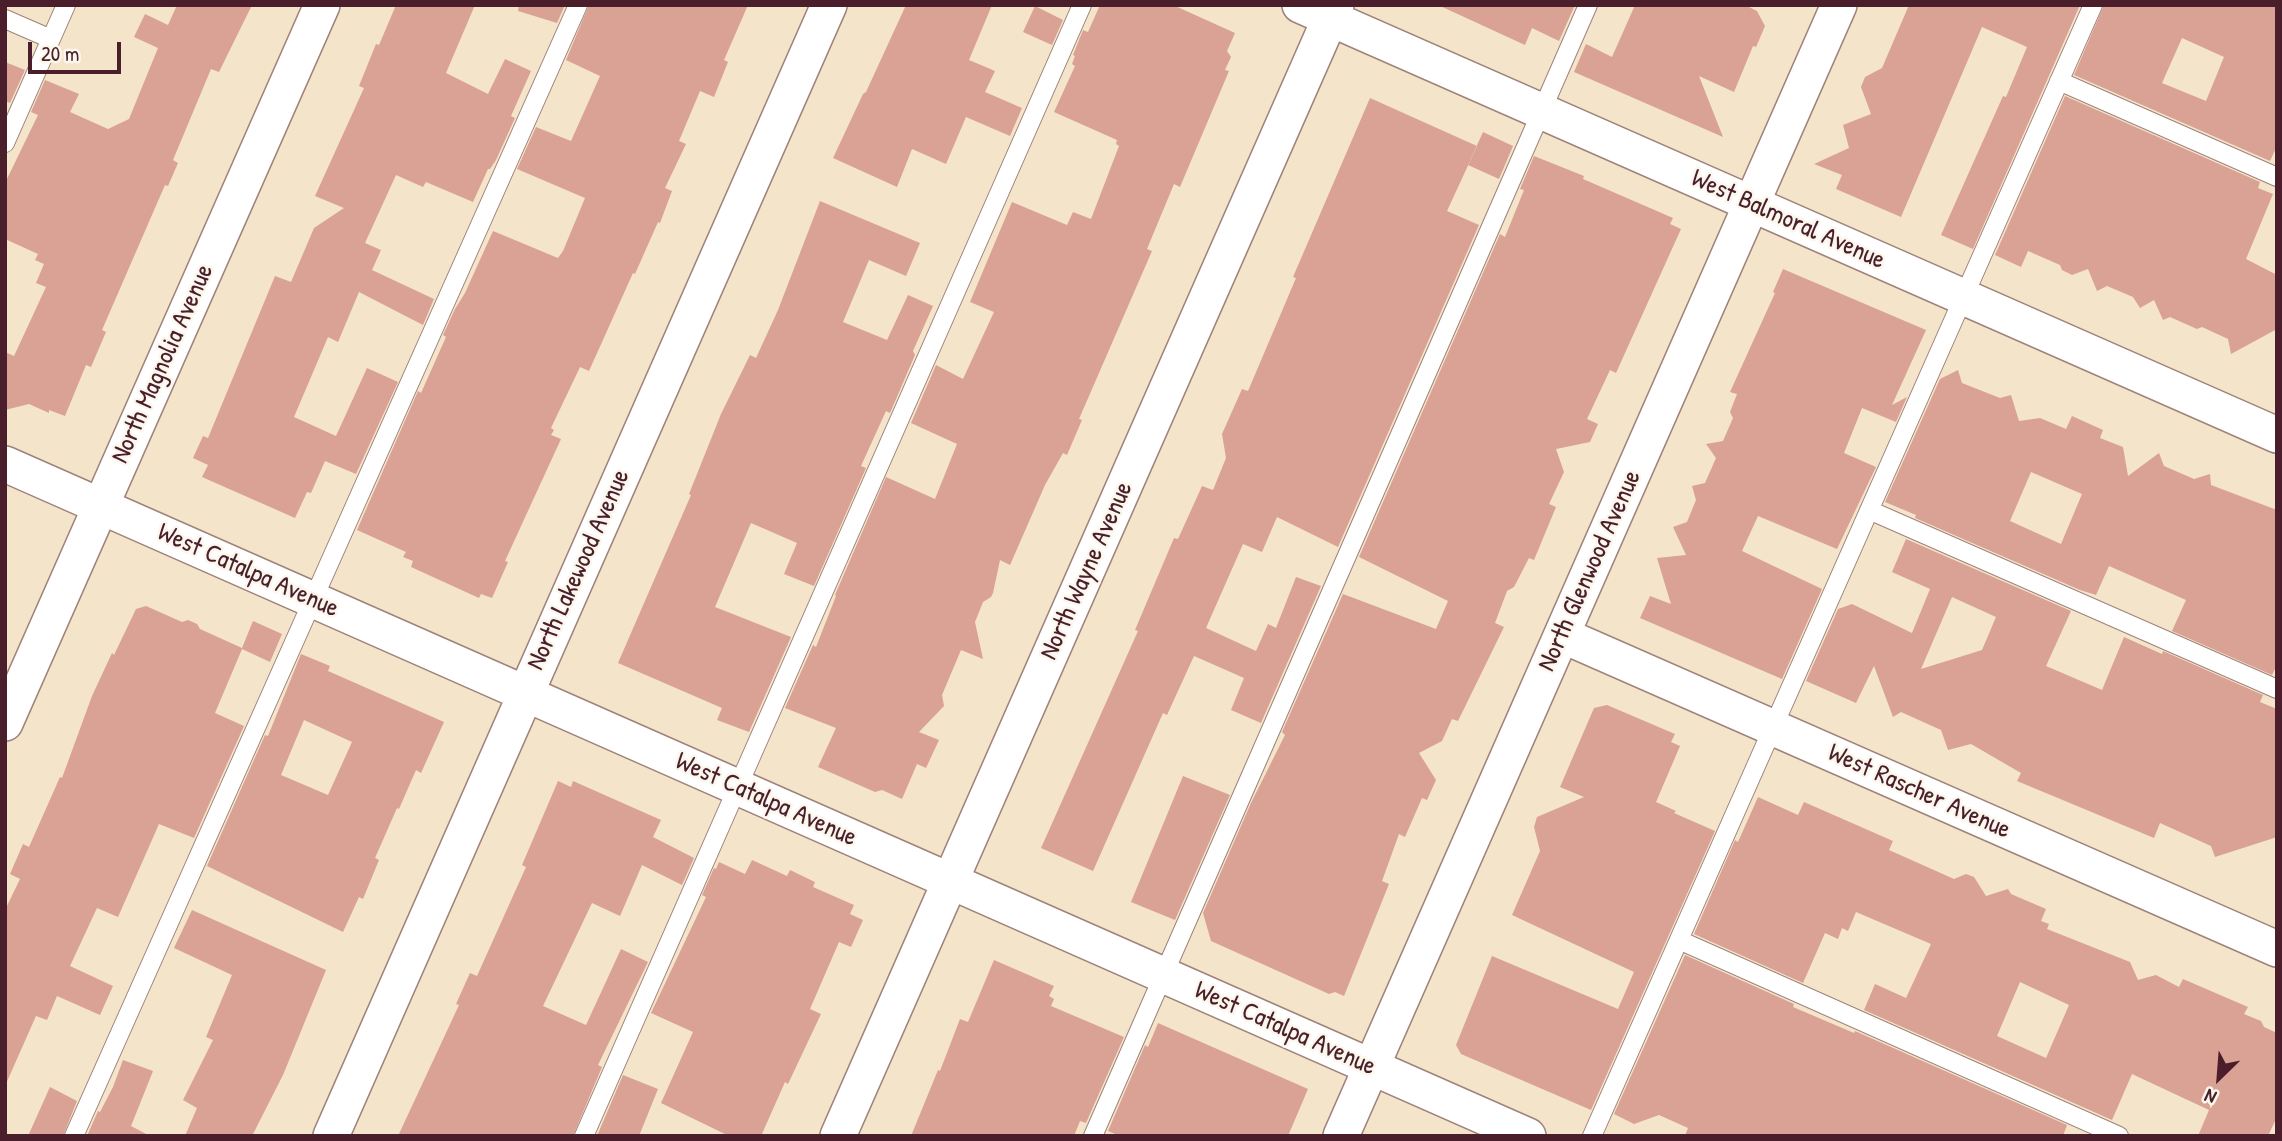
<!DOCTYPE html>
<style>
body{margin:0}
#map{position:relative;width:2282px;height:1141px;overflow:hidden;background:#f4e4ca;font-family:"Patrick Hand",sans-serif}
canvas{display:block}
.frame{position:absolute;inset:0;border:7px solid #4a1f2b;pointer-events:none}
.north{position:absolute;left:2184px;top:1043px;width:70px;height:70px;-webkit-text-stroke:5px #fbf7ec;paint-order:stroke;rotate:205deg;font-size:19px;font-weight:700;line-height:28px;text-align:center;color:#4a1f2b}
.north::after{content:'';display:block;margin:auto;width:24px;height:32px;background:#4a1f2b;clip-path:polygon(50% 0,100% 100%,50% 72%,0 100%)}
.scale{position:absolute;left:28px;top:42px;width:93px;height:32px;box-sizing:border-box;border:4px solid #4a1f2b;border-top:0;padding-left:9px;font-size:21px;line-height:24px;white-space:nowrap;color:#4a1f2b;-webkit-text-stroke:5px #fbf7ec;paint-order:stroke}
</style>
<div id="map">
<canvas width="2282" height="1141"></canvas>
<div class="frame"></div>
<div class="north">N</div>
<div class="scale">20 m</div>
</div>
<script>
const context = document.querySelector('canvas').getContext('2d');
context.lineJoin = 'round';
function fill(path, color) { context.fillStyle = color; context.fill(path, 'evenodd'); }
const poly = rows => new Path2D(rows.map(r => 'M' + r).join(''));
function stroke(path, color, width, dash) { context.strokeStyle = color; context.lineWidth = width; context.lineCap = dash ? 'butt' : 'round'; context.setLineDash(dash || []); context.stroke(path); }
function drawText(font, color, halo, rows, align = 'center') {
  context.font = font + ' "Patrick Hand",sans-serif'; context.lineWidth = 5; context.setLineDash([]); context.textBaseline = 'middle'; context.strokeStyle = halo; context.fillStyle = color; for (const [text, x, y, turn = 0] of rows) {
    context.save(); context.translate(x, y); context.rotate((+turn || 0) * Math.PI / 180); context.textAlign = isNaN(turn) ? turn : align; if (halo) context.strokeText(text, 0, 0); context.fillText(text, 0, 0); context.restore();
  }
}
fill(poly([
 [177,5,252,5,219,72,211,69,173,160,178,163,168,186,165,185,102,330,106,332,91,367,86,365,65,416,49,410,49,413,29,404,5,410,5,352,14,356,46,287,36,283,44,264,35,260,38,254,5,239,5,183,38,115,31,112,45,80,79,94,70,112,108,129,129,119,158,48,134,37,145,14,168,25],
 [396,5,475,5,446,73,488,94,505,59,531,71,511,116,515,118,496,160,490,169,488,169,473,202,426,182,423,187,396,175,365,243,381,250,372,270,434,299,423,325,359,292,338,342,328,337,294,417,336,436,367,368,398,382,356,474,325,461,311,493,307,492,295,518,202,477,208,465,193,458,203,436,208,438,275,276,291,282,314,228,344,208,315,196,364,88,359,86,376,44,379,45],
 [519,5,565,5,557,23,518,11],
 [589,5,748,5,724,60,728,62,714,97,700,91,679,141,686,144,665,188,672,191,660,223,658,222,635,274,633,273,589,371,580,367,551,428,554,430,551,435,561,439,505,561,508,562,492,598,481,594,479,598,411,567,413,561,403,557,406,552,357,530,418,391,421,393,446,337,443,335,455,309,465,293,493,231,558,258,563,251,585,198,517,169,536,127,571,141,600,76,566,60],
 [906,5,992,5,969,60,995,71,985,92,1022,108,1010,136,966,117,946,164,912,149,897,187,833,158,863,94,866,92],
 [1100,5,1173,5,1235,33,1227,51,1231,57,1225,70,1229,71,1180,187,1174,184,1147,249,1152,251,1079,419,1082,420,1067,455,1063,453,1045,485,1010,565,1000,560,993,593,991,597,983,602,975,622,983,659,961,650,942,695,944,706,919,732,939,740,926,768,917,764,902,799,882,790,875,792,818,767,836,728,785,708,813,645,816,647,836,596,835,595,886,477,935,499,957,444,911,423,936,365,963,379,994,312,970,302,1012,202,1067,225,1073,212,1091,219,1119,146,1116,144,1117,140,1054,112,1075,66,1072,64,1075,56,1073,55,1083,30,1088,32],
 [1438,5,1575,5,1559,41,1532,28,1525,45],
 [1635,5,1745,5,1757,11,1765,26,1756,47,1753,46,1734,92,1699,76,1723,137,1574,72,1586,44,1612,57],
 [1909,5,2080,5,1973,249,1941,235,2003,96,2006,97,2027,47,1982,27,1901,217,1836,189,1842,175,1814,164,1849,148,1843,125,1871,114,1861,87,1865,77,1882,68],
 [2104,5,2277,5,2277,146,2270,161,2074,75],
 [2182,38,2224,57,2206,101,2162,83],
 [1035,6,1063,20,1052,45,1023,32],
 [5,62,25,70,10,103,5,101],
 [2065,96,2260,182,2258,188,2273,194,2246,259,2277,275,2277,329,2231,354,2228,339,2202,327,2197,329,2170,317,2163,320,2154,300,2140,308,2133,297,2107,286,2097,291,2088,269,2072,275,2062,270,2060,265,2028,251,2021,267,1995,255],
 [1370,98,1477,146,1447,211,1479,225,1338,547,1277,517,1262,552,1243,544,1206,628,1256,651,1268,624,1276,628,1296,577,1321,586,1261,723,1231,710,1244,678,1194,656,1167,715,1163,713,1093,871,1041,848,1138,631,1135,630,1174,538,1178,539,1202,486,1213,490,1226,458,1222,434,1242,389,1248,391,1296,278,1293,277],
 [1483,132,1513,146,1499,179,1468,165],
 [1534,156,1584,176,1583,179,1673,218,1670,224,1681,229,1616,373,1610,370,1587,419,1598,424,1590,442,1556,449,1564,472,1549,504,1556,507,1534,560,1529,558,1514,587,1507,591,1495,623,1504,627,1458,721,1452,719,1442,741,1419,753,1436,780,1427,800,1422,798,1405,837,1399,834,1382,881,1389,884,1344,996,1335,992,1329,994,1211,941,1203,913,1251,803,1285,735,1282,732,1343,594,1436,629,1448,601,1359,557,1500,234,1505,237,1524,190,1520,189],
 [820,201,920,243,906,276,869,260,843,322,887,340,908,295,933,306,913,351,915,355,890,413,886,411,861,466,866,468,814,586,784,574,797,543,751,523,715,607,791,637,749,732,717,720,722,708,618,663,691,495,689,494,721,414,750,355,756,358,778,310],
 [1783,269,1926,330,1892,405,1907,397,1896,422,1862,408,1844,453,1876,467,1837,549,1758,516,1742,551,1822,589,1782,679,1640,618,1650,596,1671,604,1657,558,1686,555,1673,527,1687,522,1696,500,1692,486,1705,483,1716,458,1706,444,1723,441,1733,418,1730,412,1737,394,1730,392,1775,293,1773,292],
 [1958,370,1962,383,2000,398,2011,395,2019,421,2040,418,2066,429,2072,416,2103,430,2100,438,2123,447,2128,476,2159,453,2164,466,2194,479,2210,474,2211,485,2277,510,2277,665,2272,675,2172,631,2186,600,2109,566,2096,595,2080,590,1915,518,1916,515,1885,502,1940,379],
 [2031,472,2082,494,2061,544,2010,521],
 [1906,539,2071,611,2046,666,2102,690,2124,637,2162,654,2163,651,2263,695,2260,702,2277,709,2277,837,2215,857,2211,846,2160,823,2154,838,2017,781,2021,773,1971,744,1948,750,1941,730,1901,712,1893,717,1874,666,1856,703,1806,681,1838,609,1852,604,1912,633,1930,589,1892,572],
 [1952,597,1996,617,1982,650,1921,669],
 [146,606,182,622,188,620,197,624,200,629,242,648,253,621,282,634,270,662,242,649,215,713,244,726,194,838,159,824,118,917,97,908,70,966,113,986,100,1015,57,996,47,1020,36,1016,5,1086,5,910,20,879,10,874,23,844,29,847,60,777,62,778,92,696,112,653,114,655,136,609],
 [301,654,330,666,328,671,444,722,421,773,416,770,399,809,397,808,375,858,379,860,363,899,359,897,343,932,207,866,265,735,268,736],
 [304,720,352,742,328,795,281,775],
 [1607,705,1675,734,1671,742,1680,746,1656,802,1676,811,1674,813,1715,831,1591,1110,1461,1054,1456,1045,1492,956,1618,1009,1634,972,1512,915,1540,851,1534,827,1537,817,1584,797,1560,787,1594,708],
 [1183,776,1230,795,1175,920,1131,902],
 [558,781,571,787,573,781,661,820,653,837,694,858,682,885,642,865,620,916,592,903,543,1006,586,1025,621,949,648,962,598,1065,602,1067,573,1136,398,1136,459,1005,456,1004,470,973,477,976,526,867,522,865],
 [1758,797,1798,815,1804,802,1893,841,1889,850,1954,879,1966,874,1974,877,1986,896,2008,889,2011,894,2046,909,2041,921,2049,924,2047,929,2130,962,2138,980,2156,975,2179,987,2183,979,2248,1007,2244,1014,2261,1021,2264,1027,2277,1033,2277,1117,2268,1136,2198,1136,2209,1110,2132,1074,2112,1120,1864,1010,1875,984,1906,998,1931,944,1856,912,1848,931,1842,928,1838,939,1825,933,1803,983,1694,934,1735,840,1738,842],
 [2020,982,2069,1005,2046,1058,1997,1036],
 [752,860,787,876,790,870,815,882,813,887,854,905,850,914,863,920,851,947,839,942,810,1009,821,1014,788,1084,785,1082,761,1136,729,1136,661,1103,693,1032,651,1013,706,897,702,895,714,868,716,869,719,862,745,874],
 [192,910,326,970,283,1075,252,1136,185,1136,197,1108,183,1100,213,1040,206,1037,232,975,174,948],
 [1685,955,1794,1004,1793,1007,1854,1033,1855,1031,2067,1125,2063,1136,1685,1136,1688,1128,1659,1115,1634,1124,1614,1114],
 [994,960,1054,986,1049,996,1054,999,1051,1006,1124,1037,1086,1123,1080,1121,1074,1136,911,1136,938,1070,940,1071,960,1019,968,1022],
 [1158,1023,1308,1089,1288,1136,1120,1136,1108,1131,1145,1045,1148,1047],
 [123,1060,153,1071,131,1126,150,1136,87,1136,98,1111,100,1112,113,1087],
 [623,1075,658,1089,639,1136,597,1136],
 [50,1087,77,1101,63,1136,28,1136]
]), '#daa195');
const service = poly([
 [5,19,51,39],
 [2059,81,2277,177],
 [5,143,66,5],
 [1869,510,2277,689],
 [1679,940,2119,1136],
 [74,1136,578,5],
 [584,1136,1082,5],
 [1093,1136,1588,5],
 [1592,1136,2093,5]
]);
const minor = poly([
 [1300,5,2277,435],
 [5,464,1528,1136],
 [1562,635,2277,949],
 [5,723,322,5],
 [331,1136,829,5],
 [838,1136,1336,5],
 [1341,1136,1839,5]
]);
stroke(service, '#9f827a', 20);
stroke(minor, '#9f827a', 38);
stroke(service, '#fff', 18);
stroke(minor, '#fff', 35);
drawText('26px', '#4a1f2b', '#fbf7ec', [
 ["West Balmoral Avenue",1788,220,24],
 ["North Magnolia Avenue",163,364,-66],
 ["North Lakewood Avenue",579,570,-66],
 ["West Catalpa Avenue",248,571,24],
 ["North Wayne Avenue",1087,571,-66],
 ["North Glenwood Avenue",1590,571,-66],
 ["West Rascher Avenue",1919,792,24],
 ["West Catalpa Avenue",766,800,24],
 ["West Catalpa Avenue",1285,1029,24]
]);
</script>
